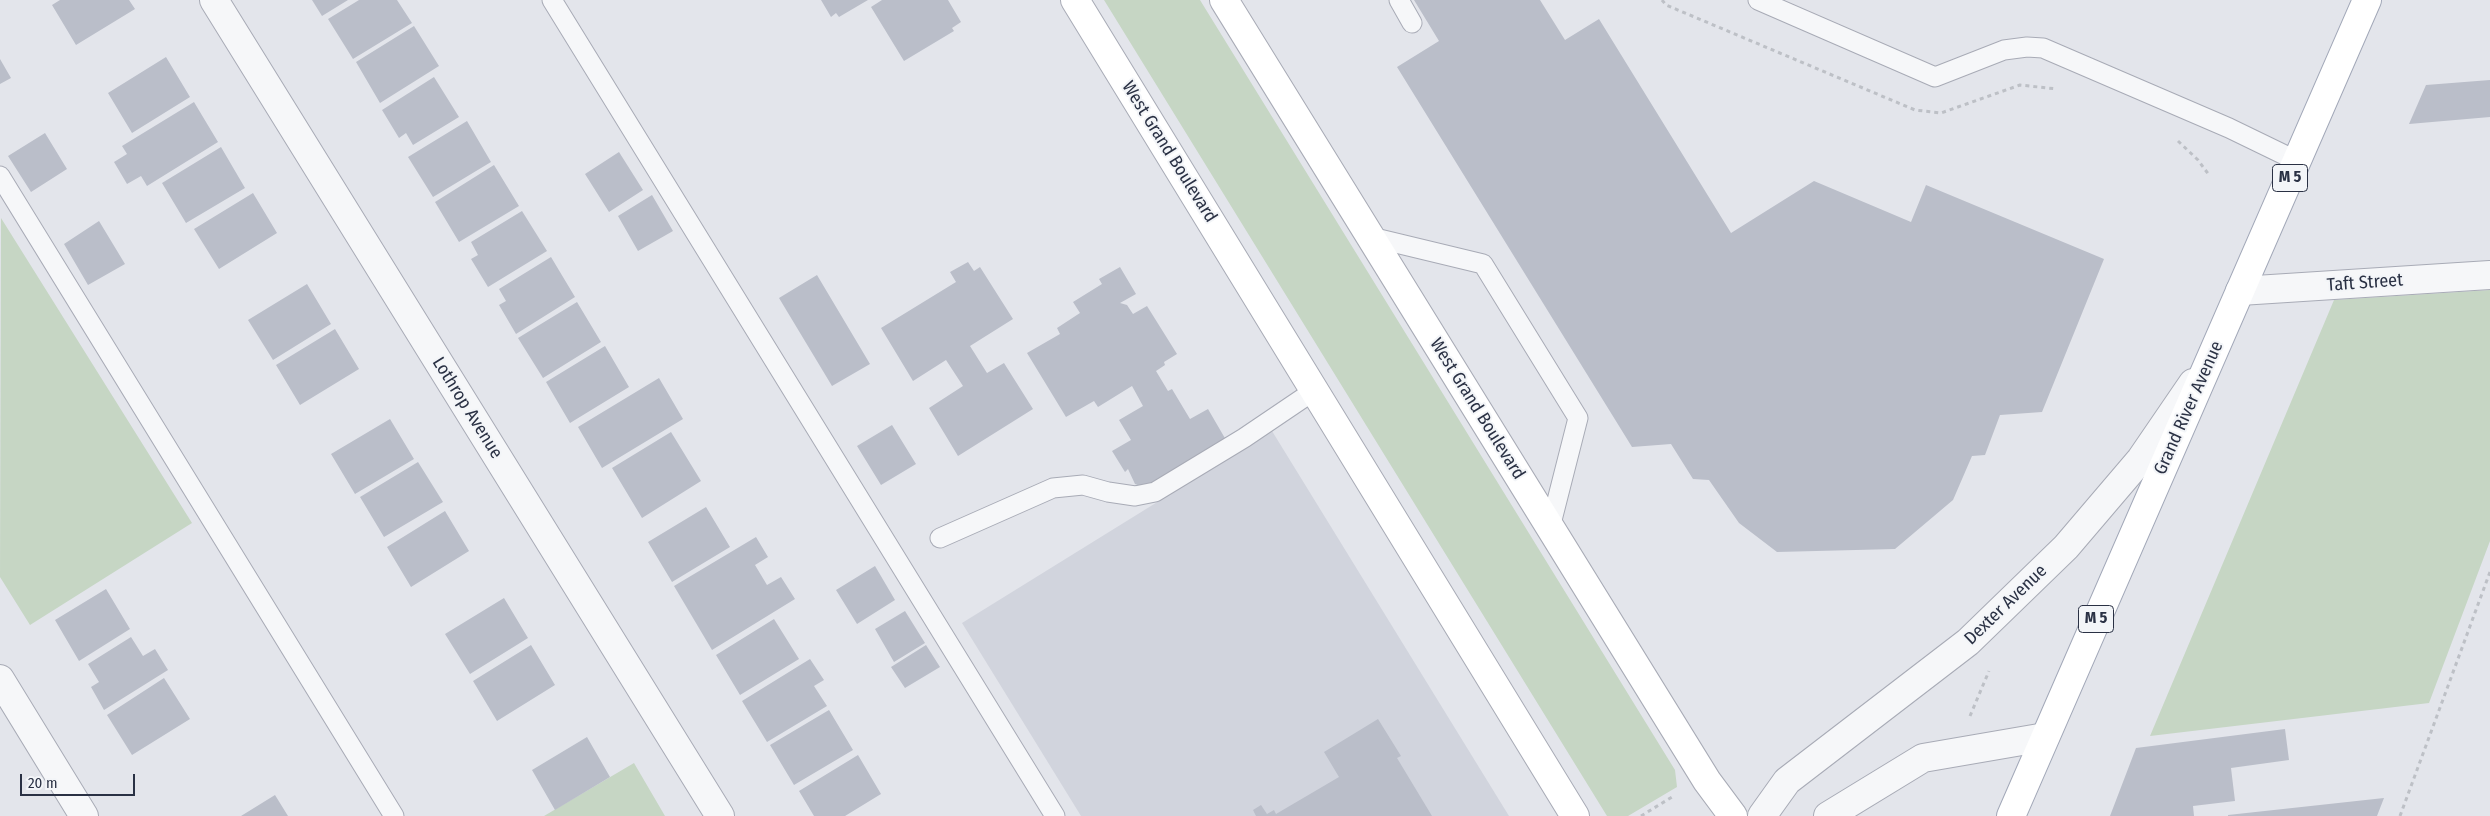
<!DOCTYPE html>
<style>
body{margin:0}
#map{position:relative;width:2490px;height:816px;overflow:hidden;background:#e3e5eb;font-family:"Fira Sans Condensed",sans-serif}
canvas{display:block}
.scale{position:absolute;left:20px;top:774px;width:115px;height:22px;box-sizing:border-box;border:2px solid #2a3144;border-top:0;padding-left:6px;font-size:15px;line-height:18px;white-space:nowrap;color:#2a3144;-webkit-text-stroke:4px #f3f5f8;paint-order:stroke}
</style>
<div id="map">
<canvas width="2490" height="816"></canvas>
<div class="scale">20 m</div>
</div>
<script>
const context = document.querySelector('canvas').getContext('2d');
context.lineJoin = 'round';
function fill(path, color) { context.fillStyle = color; context.fill(path, 'evenodd'); }
const poly = rows => new Path2D(rows.map(r => 'M' + r).join(''));
function stroke(path, color, width, dash) { context.strokeStyle = color; context.lineWidth = width; context.lineCap = dash ? 'butt' : 'round'; context.setLineDash(dash || []); context.stroke(path); }
function drawText(font, color, halo, rows, align = 'center') {
  context.font = font + ' "Fira Sans Condensed",sans-serif'; context.lineWidth = 4; context.setLineDash([]); context.textBaseline = 'middle'; context.strokeStyle = halo; context.fillStyle = color; for (const [text, x, y, turn = 0] of rows) {
    context.save(); context.translate(x, y); context.rotate((+turn || 0) * Math.PI / 180); context.textAlign = isNaN(turn) ? turn : align; if (halo) context.strokeText(text, 0, 0); context.fillText(text, 0, 0); context.restore();
  }
}
fill(poly([
 [1272,431,1509,816,1081,816,962,623]
]), '#d1d4dd');
fill(poly([
 [1104,0,1200,0,1675,770,1677,787,1628,816,1607,816],
 [1,218,192,523,30,625,0,577],
 [2490,290,2490,541,2429,703,2150,736,2334,300],
 [634,763,665,816,544,816]
]), '#c6d6c4');
fill(poly([
 [60,0,129,0,135,9,76,45,52,5],
 [312,0,348,0,322,16],
 [359,0,397,0,412,23,353,59,328,19],
 [821,0,868,0,839,17,836,13,831,17],
 [882,0,948,0,961,22,952,28,954,31,904,61,871,7],
 [1414,0,1540,0,1565,40,1599,19,1731,233,1814,181,1911,222,1926,185,2104,259,2042,412,2000,415,1985,455,1972,456,1953,500,1895,549,1777,552,1739,523,1709,480,1693,479,1671,444,1632,447,1397,67,1439,41],
 [414,26,439,66,380,103,356,62],
 [166,57,190,97,132,133,108,93],
 [0,59,11,78,0,84],
 [434,77,459,117,413,145,406,133,399,138,382,110],
 [2490,80,2490,117,2409,124,2426,85],
 [194,102,218,142,147,186,141,176,127,184,114,162,127,154,122,146],
 [467,121,491,162,433,197,408,157],
 [45,133,67,169,31,192,8,156],
 [221,147,245,188,186,223,162,183],
 [619,152,643,190,609,212,585,174],
 [494,165,519,206,459,242,435,202],
 [253,193,277,233,219,269,194,229],
 [652,195,673,231,638,251,618,216],
 [522,211,547,251,488,287,471,259,478,255,471,242],
 [99,221,125,264,88,285,64,244],
 [551,257,575,297,516,334,499,305,506,301,499,289],
 [968,262,974,271,980,267,1013,319,970,346,987,373,1004,363,1033,409,958,456,929,408,963,386,946,360,913,381,881,328,956,282,950,272],
 [1120,267,1136,294,1120,303,1127,305,1133,314,1147,306,1177,354,1164,362,1165,365,1156,371,1168,391,1172,389,1190,419,1208,409,1226,440,1145,488,1135,484,1128,469,1125,472,1112,451,1131,440,1119,420,1143,406,1132,386,1098,407,1094,401,1066,417,1027,353,1060,334,1057,328,1080,313,1073,302,1102,284,1099,279],
 [817,275,870,364,832,386,779,298],
 [307,284,331,324,273,360,248,320],
 [577,302,601,342,543,378,518,338],
 [335,329,359,369,300,405,276,365],
 [605,346,629,387,570,423,546,382],
 [659,378,683,419,602,468,578,427],
 [390,419,414,459,355,494,331,454],
 [892,425,916,464,881,485,857,446],
 [671,432,701,481,642,518,612,468],
 [418,462,443,502,384,537,360,497],
 [706,507,730,547,672,582,648,542],
 [445,511,469,551,411,587,387,547],
 [756,537,768,557,755,565,767,585,781,577,795,599,712,650,674,586],
 [875,566,895,600,857,624,836,590],
 [106,589,130,629,79,661,55,620],
 [504,598,528,638,470,674,445,634],
 [905,611,925,643,894,662,875,629],
 [774,619,799,659,740,695,716,655],
 [131,637,143,656,155,649,168,670,104,710,91,687,99,682,88,664],
 [531,645,555,685,497,721,473,681],
 [926,645,940,667,905,688,891,667],
 [810,659,824,680,814,686,827,706,767,742,742,701],
 [164,678,190,719,132,755,107,715],
 [829,710,853,750,794,785,770,745],
 [1378,719,1401,756,1397,758,1432,816,1256,816,1253,810,1261,805,1267,814,1274,810,1276,814,1339,777,1324,752],
 [2285,729,2289,760,2231,768,2235,801,2193,806,2194,816,2110,816,2136,748],
 [587,737,610,777,555,810,532,770],
 [858,755,881,794,845,816,814,816,799,791],
 [275,795,288,816,241,816],
 [2384,798,2377,816,2228,816,2228,815]
]), '#babec9');
const service = poly([
 [552,0,1055,816],
 [1399,0,1412,23],
 [1758,0,1935,77,2004,50,2027,47,2043,48,2229,128,2297,161],
 [0,176,394,816],
 [1371,237,1483,264,1578,418,1550,528],
 [940,538,1053,488,1083,485,1108,492,1135,496,1155,492,1244,438,1315,390]
]);
const minor = poly([
 [214,0,720,816],
 [2240,291,2490,275],
 [0,679,84,816]
]);
const tertiary = poly([
 [1762,816,1787,781,1968,642,2066,547,2141,459,2193,383],
 [1828,816,1923,758,2045,737]
]);
const secondary = poly([
 [1075,0,1575,816],
 [1224,0,1707,781,1733,816]
]);
const primary = poly([
 [2011,816,2367,0]
]);
stroke(service, '#a8abb6', 21);
stroke(minor, '#a8abb6', 30);
stroke(tertiary, '#a8abb6', 30);
stroke(secondary, '#a8abb6', 30);
stroke(primary, '#a2a8b8', 30);
stroke(poly([
 [1662,0,1666,5,1915,110,1941,113,2020,85,2057,89],
 [2178,141,2198,160,2209,175],
 [1970,716,1989,671],
 [1641,816,1672,797],
 [2400,816,2490,572]
]), '#bdc0c6', 3, [4, 4]);
stroke(service, '#f6f7f9', 19);
stroke(minor, '#f6f7f9', 28);
stroke(tertiary, '#f6f7f9', 28);
stroke(secondary, '#fff', 28);
stroke(primary, '#fff', 28);
for (const [x, y, w] of [
 [2290,178,35],
 [2096,619,35]
]) { const box = new Path2D(); box.roundRect(x - w / 2, y - 13.5, w, 27, 4); context.fillStyle = '#f3f5f8'; context.fill(box); stroke(box, '#2a3144', 1); }
drawText('bold 16px', '#2a3144', null, [
 ["M 5",2290,178],
 ["M 5",2096,619]
]);
drawText('18px', '#2a3144', '#f3f5f8', [
 ["West Grand Boulevard",1169,152,58],
 ["Taft Street",2365,283,-4],
 ["Lothrop Avenue",467,408,58],
 ["Grand River Avenue",2189,408,-66],
 ["West Grand Boulevard",1477,409,58],
 ["Dexter Avenue",2006,605,-44]
]);
</script>
